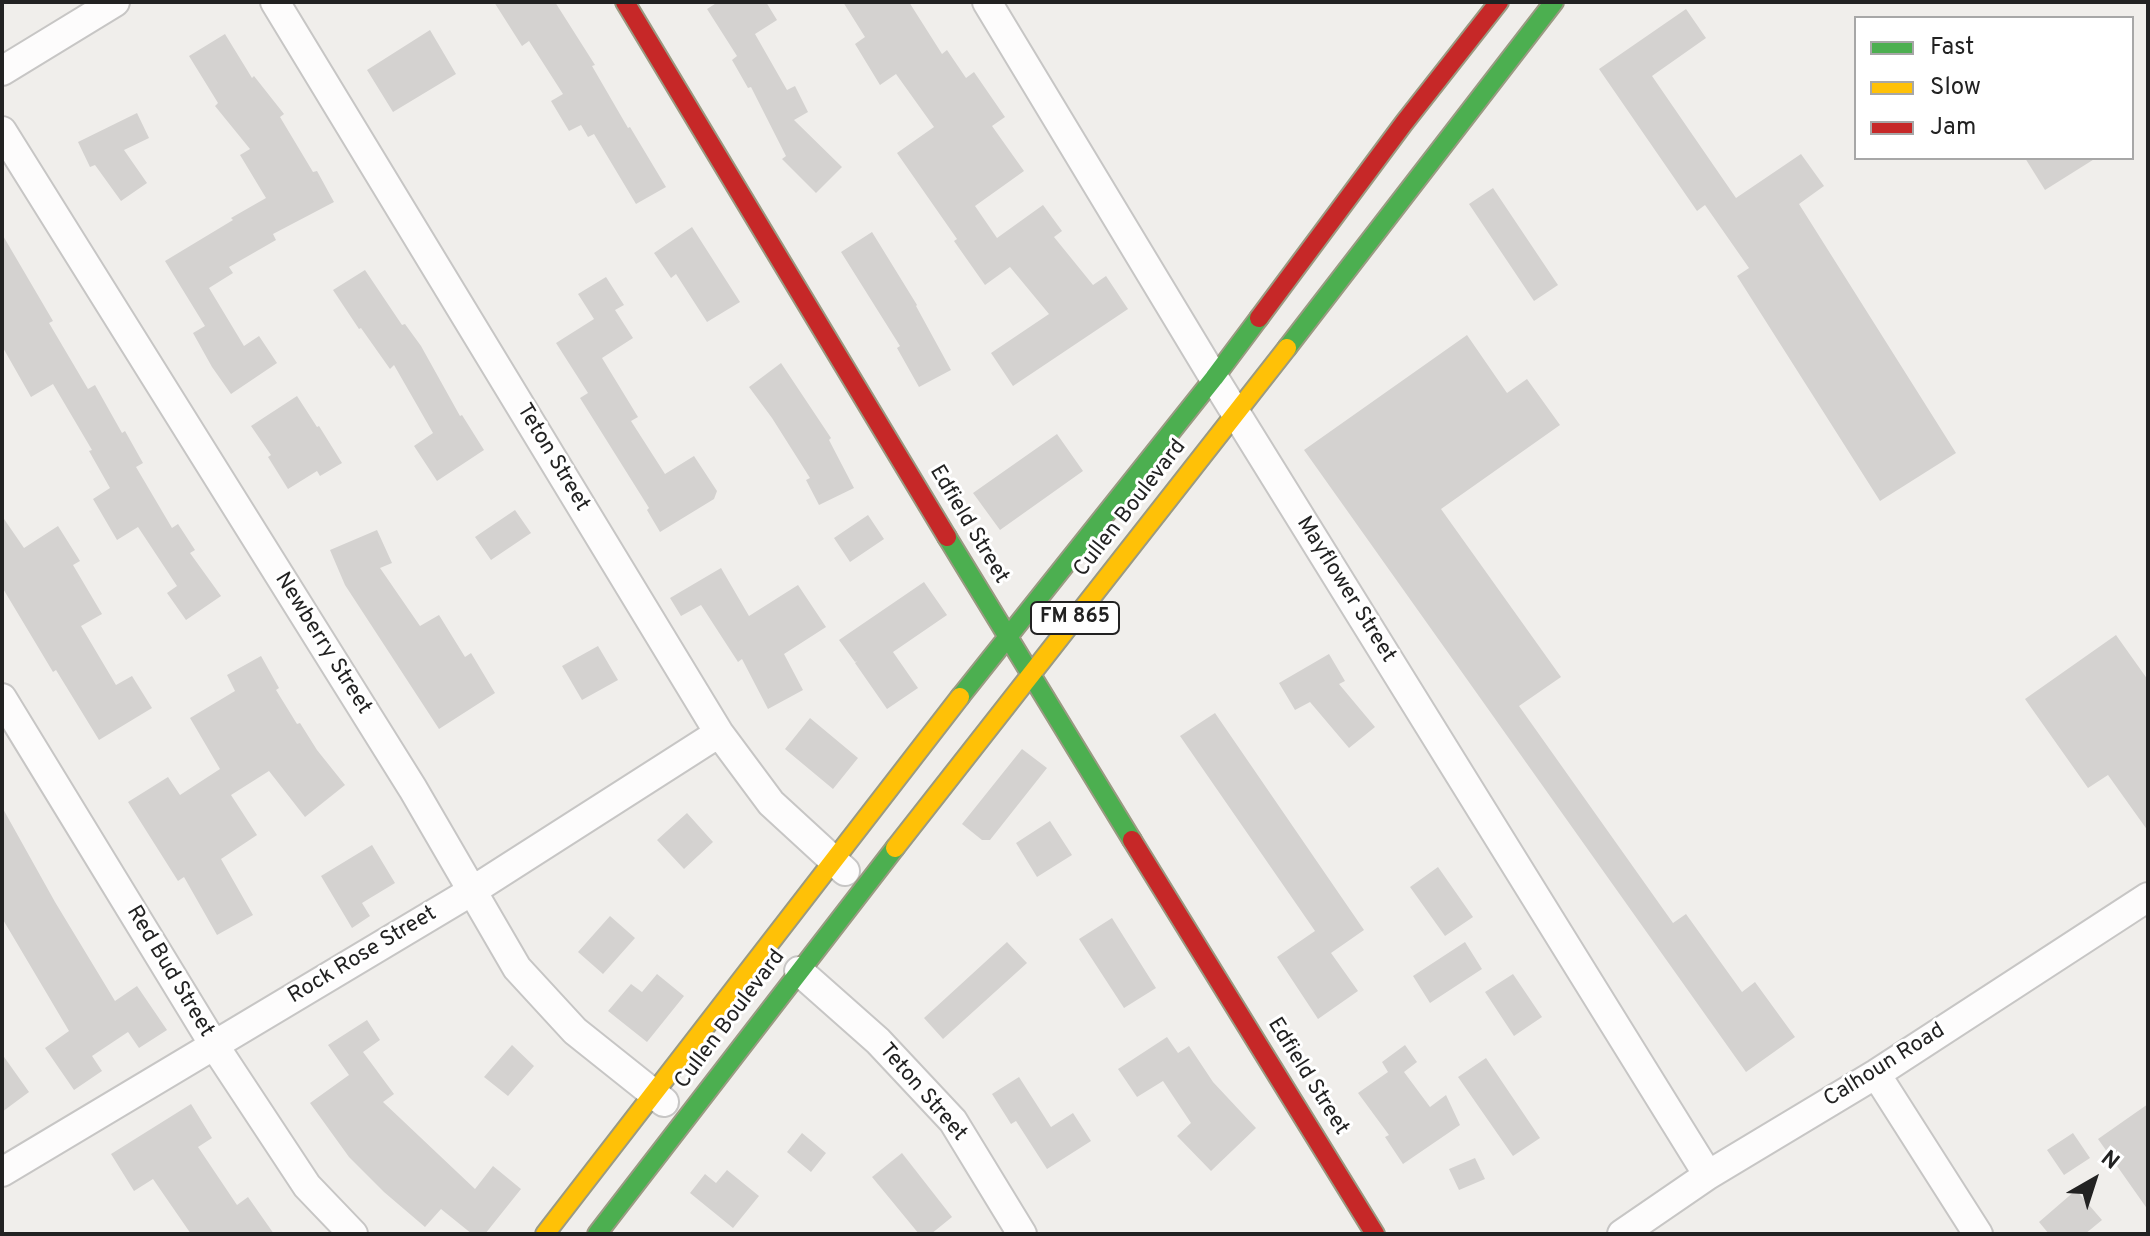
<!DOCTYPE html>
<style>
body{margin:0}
#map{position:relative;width:2150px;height:1236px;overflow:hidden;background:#f0eeeb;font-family:Overpass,sans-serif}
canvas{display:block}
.frame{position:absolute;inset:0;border:4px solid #222;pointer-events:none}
.legend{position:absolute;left:1854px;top:16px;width:280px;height:144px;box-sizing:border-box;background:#fff;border:2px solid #a7a7a7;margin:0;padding:10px 14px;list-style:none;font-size:24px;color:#222}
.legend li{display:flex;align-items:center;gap:16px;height:40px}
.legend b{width:40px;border:2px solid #a7a7a7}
.north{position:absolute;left:2054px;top:1140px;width:80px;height:80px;-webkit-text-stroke:6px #fff;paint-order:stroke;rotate:39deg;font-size:22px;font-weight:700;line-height:32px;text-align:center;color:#222}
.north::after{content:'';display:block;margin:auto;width:28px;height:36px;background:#222;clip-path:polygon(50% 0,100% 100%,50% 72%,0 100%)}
</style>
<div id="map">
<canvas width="2150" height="1236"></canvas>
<div class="frame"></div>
<ul class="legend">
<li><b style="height:10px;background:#4caf50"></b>Fast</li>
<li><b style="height:10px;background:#ffc107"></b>Slow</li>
<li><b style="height:10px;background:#c62828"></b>Jam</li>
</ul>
<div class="north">N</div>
</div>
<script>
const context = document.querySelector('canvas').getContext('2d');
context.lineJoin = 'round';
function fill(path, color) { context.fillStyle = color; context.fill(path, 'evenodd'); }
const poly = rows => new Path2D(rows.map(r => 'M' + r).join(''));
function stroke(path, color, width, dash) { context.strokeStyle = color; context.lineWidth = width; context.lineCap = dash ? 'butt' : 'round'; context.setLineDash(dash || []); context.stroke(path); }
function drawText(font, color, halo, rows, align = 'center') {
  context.font = font + ' Overpass,sans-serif'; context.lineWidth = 6; context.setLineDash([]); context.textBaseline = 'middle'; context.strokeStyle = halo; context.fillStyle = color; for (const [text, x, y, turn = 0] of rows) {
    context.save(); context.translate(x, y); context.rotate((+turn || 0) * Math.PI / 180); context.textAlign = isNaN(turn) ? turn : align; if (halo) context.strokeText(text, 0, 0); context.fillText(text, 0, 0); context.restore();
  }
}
fill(poly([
 [494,2,555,2,595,65,592,66,628,128,630,127,666,187,636,204,594,134,588,137,581,125,569,131,551,101,563,94,529,41,522,46],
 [718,2,766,2,777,20,755,34,787,90,795,86,808,112,794,120,842,167,816,193,782,159,786,156,751,87,748,88,732,60,737,56,707,9],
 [843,2,909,2,942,54,947,50,966,78,974,72,1005,117,992,126,1024,171,975,206,997,238,1043,205,1062,231,1054,237,1093,285,1106,276,1128,309,1013,386,991,353,1049,314,1010,267,985,285,954,241,957,239,897,153,934,127,896,74,880,85,855,44,865,37],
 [1686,9,1706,38,1652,76,1736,198,1801,154,1824,186,1799,204,1956,453,1880,501,1737,276,1749,268,1705,205,1697,211,1599,69],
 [430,30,456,74,393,112,367,70],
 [225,34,252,78,254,76,284,114,280,117,313,172,317,171,334,202,273,234,276,240,229,267,233,273,209,288,244,346,259,336,277,363,231,394,212,367,193,333,205,326,165,261,233,220,231,218,266,198,240,155,250,149,215,106,218,103,189,56],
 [137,113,149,138,124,150,147,183,121,201,95,165,90,167,78,142],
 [2025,158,2096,158,2045,190],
 [1493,188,1558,285,1534,301,1469,204],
 [692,227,740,302,707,322,676,274,671,278,654,253],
 [872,232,917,305,916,306,951,370,919,387,897,348,900,346,841,252],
 [2,234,53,321,49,323,88,389,95,385,122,433,125,431,143,463,136,467,172,528,178,524,195,550,190,553,221,596,186,620,167,593,177,586,138,527,117,540,93,499,110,488,89,451,92,450,53,384,31,397,2,346],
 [365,270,402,325,405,324,421,346,460,416,462,415,484,450,437,481,414,446,433,433,394,365,390,369,361,328,359,329,333,290],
 [606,277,624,305,615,310,633,338,602,358,638,417,631,421,665,474,694,456,717,491,714,499,660,532,647,510,649,508,580,398,588,393,556,343,594,319,578,294],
 [1467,335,1507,393,1527,379,1560,425,1441,509,1561,677,1519,706,1673,923,1686,914,1742,992,1755,982,1795,1037,1746,1072,1304,450],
 [781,363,831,438,829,440,854,488,819,505,806,480,810,478,772,418,749,387],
 [297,396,317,427,319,426,342,463,320,476,317,471,288,489,268,457,271,455,251,426],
 [1057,434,1083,471,1000,530,973,493],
 [515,510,531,533,491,560,475,537],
 [868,515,884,539,850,562,834,538],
 [2,516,24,548,58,526,80,561,73,565,102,614,81,626,116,685,132,676,152,708,99,740,56,670,53,672,2,587],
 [377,530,392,563,380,568,420,626,439,615,465,657,471,653,495,693,439,729,345,585,330,550],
 [721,568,749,616,798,585,826,627,784,654,803,690,768,709,742,659,738,662,701,605,681,616,670,598],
 [924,582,947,615,893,652,918,688,887,709,855,663,857,661,855,662,839,640],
 [2116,635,2148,680,2148,831,2108,775,2088,788,2025,699],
 [598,646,618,680,582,700,562,666],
 [1329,654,1345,681,1339,684,1375,727,1349,748,1310,702,1295,710,1279,683],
 [261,656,279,688,276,690,297,724,300,723,317,750,345,785,305,817,269,771,231,795,257,835,221,859,253,915,217,935,184,877,178,881,128,802,168,777,180,795,220,769,190,718,235,691,227,675],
 [1215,713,1364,930,1331,953,1358,991,1318,1019,1277,957,1315,931,1180,736],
 [810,718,858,758,833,789,785,749],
 [1022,749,1047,768,990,840,982,840,962,824],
 [2,807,55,902,115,1001,137,986,167,1030,139,1048,128,1032,92,1056,102,1071,74,1090,45,1048,69,1031,2,918],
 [687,813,713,842,684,869,657,840],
 [1050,821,1072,855,1037,877,1016,843],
 [372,845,395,883,362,903,370,916,352,928,321,876],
 [1438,867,1473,917,1445,936,1410,887],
 [610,916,635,938,603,974,578,952],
 [1112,918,1156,988,1124,1008,1079,939],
 [1007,942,1027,963,943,1039,924,1018],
 [1465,942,1482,969,1430,1003,1413,976],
 [657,974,684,996,647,1042,608,1011,631,984,642,992],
 [1513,974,1542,1017,1514,1036,1485,992],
 [367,1020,380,1040,363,1052,394,1094,383,1102,475,1189,493,1166,521,1189,485,1234,472,1234,441,1209,425,1227,384,1192,349,1157,310,1103,349,1075,328,1045],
 [1167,1037,1178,1053,1189,1046,1213,1082,1256,1128,1211,1171,1177,1136,1191,1123,1163,1081,1137,1097,1118,1069],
 [512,1045,534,1066,508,1096,484,1077],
 [1405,1045,1417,1062,1404,1072,1430,1107,1446,1095,1460,1125,1403,1164,1385,1137,1389,1135,1358,1093,1388,1072,1382,1062],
 [2,1054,29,1092,2,1112],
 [1486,1058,1540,1138,1513,1156,1458,1077],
 [1019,1077,1051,1127,1073,1113,1091,1141,1047,1169,1016,1121,1011,1124,992,1094],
 [191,1104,212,1138,198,1147,237,1205,248,1197,274,1234,191,1234,153,1179,134,1191,111,1154],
 [2148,1104,2148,1210,2098,1139],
 [802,1133,826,1153,811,1172,787,1152],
 [2073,1133,2090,1158,2064,1175,2047,1150],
 [902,1153,952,1217,931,1234,919,1234,872,1177],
 [1475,1158,1485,1179,1459,1190,1449,1169],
 [727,1170,759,1196,733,1228,690,1193,705,1174,716,1183],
 [2076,1190,2102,1220,2085,1234,2049,1234,2039,1222]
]), '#d4d2d0');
const street = poly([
 [275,2,719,733,771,803,845,871],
 [987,2,1214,378,1708,1175],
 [2,71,115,2],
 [2,131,413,789,517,968,575,1031,664,1102],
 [2,698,214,1045,307,1186,353,1234],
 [799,971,878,1041,953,1121,1022,1234],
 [1876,1074,1978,1234],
 [2,1172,472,891,719,733],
 [1622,1234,1708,1175,1876,1074,2148,897]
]);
const fast = poly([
 [1287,348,1554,2],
 [947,537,1132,840],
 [960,697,1214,378,1259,318],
 [597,1234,895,848]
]);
const slow = poly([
 [895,848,1287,348],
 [545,1234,960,697]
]);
const jam = poly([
 [625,2,947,537],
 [1259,318,1404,123,1499,2],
 [1132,840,1375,1234]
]);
stroke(street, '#c7c6c5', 32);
stroke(fast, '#9a9a82', 22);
stroke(slow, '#9a9a82', 22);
stroke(jam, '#9a9a82', 22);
stroke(street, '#fdfcfc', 28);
stroke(fast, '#4caf50', 18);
stroke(slow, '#ffc107', 18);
stroke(jam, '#c62828', 18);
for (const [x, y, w] of [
 [1075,618,88]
]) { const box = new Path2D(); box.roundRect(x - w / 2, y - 16, w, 32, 6); context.fillStyle = '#fff'; context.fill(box); stroke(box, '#222', 2); }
drawText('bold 20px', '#222', null, [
 ["FM 865",1075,618]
]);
drawText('22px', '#222', '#fff', [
 ["Teton Street",552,458,59],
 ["Cullen Boulevard",1131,509,-52],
 ["Edfield Street",968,525,59],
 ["Mayflower Street",1345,590,58],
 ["Newberry Street",322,644,58],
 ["Rock Rose Street",363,956,-31],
 ["Red Bud Street",169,972,59],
 ["Cullen Boulevard",731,1020,-53],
 ["Calhoun Road",1885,1066,-32],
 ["Edfield Street",1307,1077,58],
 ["Teton Street",922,1093,49]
]);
</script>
